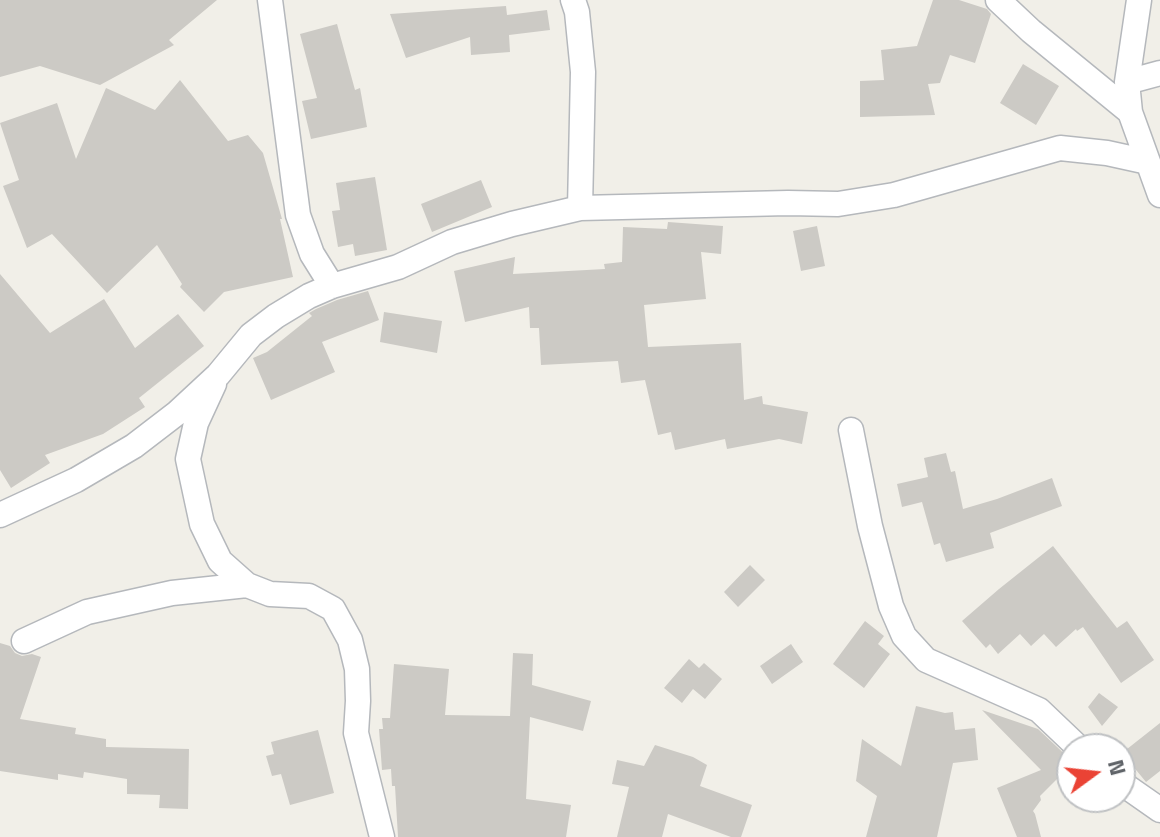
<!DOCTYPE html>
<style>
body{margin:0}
#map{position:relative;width:1160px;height:837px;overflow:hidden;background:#f1efe8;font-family:"Titillium Web",sans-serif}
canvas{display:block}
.north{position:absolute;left:1056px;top:733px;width:80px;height:80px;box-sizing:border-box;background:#fff;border:2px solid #bfc1c3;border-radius:50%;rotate:75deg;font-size:22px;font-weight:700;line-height:32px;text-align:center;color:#5f6368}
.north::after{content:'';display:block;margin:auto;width:28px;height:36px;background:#ea4335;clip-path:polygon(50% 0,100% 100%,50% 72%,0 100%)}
</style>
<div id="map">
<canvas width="1160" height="837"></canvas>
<div class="north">N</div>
</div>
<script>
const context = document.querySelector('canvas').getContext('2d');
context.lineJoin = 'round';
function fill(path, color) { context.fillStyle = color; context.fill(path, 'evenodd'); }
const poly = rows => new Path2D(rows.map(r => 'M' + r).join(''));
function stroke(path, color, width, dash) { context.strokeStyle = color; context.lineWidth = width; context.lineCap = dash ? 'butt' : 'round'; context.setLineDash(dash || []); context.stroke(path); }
fill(poly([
 [0,0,217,0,169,40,174,45,100,85,40,66,0,77],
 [933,0,959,0,987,9,991,14,975,63,950,55,940,83,928,84,935,115,860,117,860,81,884,80,881,50,917,46],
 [506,6,507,15,547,10,550,30,509,35,510,52,471,55,470,37,406,58,390,14],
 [337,24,355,90,360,88,367,127,311,139,302,101,317,98,300,34],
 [1023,64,1059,86,1036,125,1000,103],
 [180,80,228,141,248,135,263,153,282,219,280,219,293,277,224,292,204,312,180,287,182,284,157,245,107,293,52,234,27,248,3,186,19,180,0,123,57,103,76,159,106,88,155,110],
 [375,177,387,250,355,256,353,244,338,247,332,211,340,210,336,183],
 [481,180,492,207,432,232,421,204],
 [668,222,723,226,721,254,701,252,706,299,644,305,648,347,741,343,744,400,762,396,763,404,808,412,802,444,779,439,727,449,725,439,675,450,671,432,658,435,645,380,621,383,618,361,541,365,539,328,530,328,529,307,465,322,454,271,515,257,513,274,605,269,604,264,622,262,623,227,667,229],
 [817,226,825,266,801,271,793,231],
 [0,274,50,333,104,299,135,348,178,314,204,346,139,398,145,407,103,434,45,455,50,463,11,488,0,470],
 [368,291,379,320,322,342,335,372,271,400,253,358,267,352,312,316,309,313,316,309,337,300],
 [384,312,442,321,437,353,380,342],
 [946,453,951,472,955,471,963,509,997,499,1052,478,1062,506,990,533,994,548,946,562,940,543,934,545,922,502,902,507,897,484,928,477,924,458],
 [1053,546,1117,628,1127,621,1154,660,1121,683,1083,627,1077,631,1076,629,1056,647,1044,634,1031,646,1020,634,998,654,990,644,986,648,962,621,999,589],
 [750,565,765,580,738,607,724,592],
 [865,621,884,636,878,644,890,654,864,688,833,664],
 [0,643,10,646,15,653,22,656,32,654,41,657,20,719,76,728,75,734,106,739,106,747,189,749,188,809,159,808,160,795,127,794,127,779,84,772,83,778,58,774,58,780,0,771],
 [791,644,803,662,772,684,760,666],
 [513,653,533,654,532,685,591,701,583,731,530,717,526,799,571,805,566,837,398,837,395,786,392,786,391,769,382,770,379,729,383,729,382,718,390,718,394,664,449,669,445,715,510,716],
 [689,659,699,668,704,663,722,679,705,699,693,689,682,703,664,688],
 [1099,693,1118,707,1102,726,1088,707],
 [916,706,945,713,953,712,955,730,975,728,978,760,953,763,937,837,866,837,877,796,856,781,862,739,901,766],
 [982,710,1038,729,1072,761,1072,764,1040,796,1041,800,1033,811,1035,814,1041,837,1017,837,997,788,1041,770],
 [1160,723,1160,771,1146,782,1122,753],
 [318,730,334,793,290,805,281,774,272,776,266,756,274,754,271,742],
 [655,745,693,757,707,765,700,786,752,805,741,837,731,837,668,814,662,837,617,837,629,787,612,784,617,760,644,766]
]), '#cccac5');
const street = poly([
 [270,0,298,215,312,254,332,286],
 [573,0,577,12,583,72,580,208],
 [998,0,1031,31,1130,112],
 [1139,0,1127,82,1130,112,1160,195],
 [1127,82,1160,73],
 [214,384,196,423,188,459,202,524,220,561,247,585,270,594,309,596,333,609,350,640,357,669,358,701,356,733,382,837],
 [851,430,870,526,891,606,904,636,926,660,1039,710,1080,749],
 [0,515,76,480,134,446,177,413,218,375,251,335,276,316,309,296,332,286,398,267,452,242,512,224,580,208,788,203,838,204,894,195,1060,148,1107,153,1148,162],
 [24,641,87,612,172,593,247,585],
 [1120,782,1160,810]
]);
stroke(street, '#b5b8bc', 27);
stroke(street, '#fff', 24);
</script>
